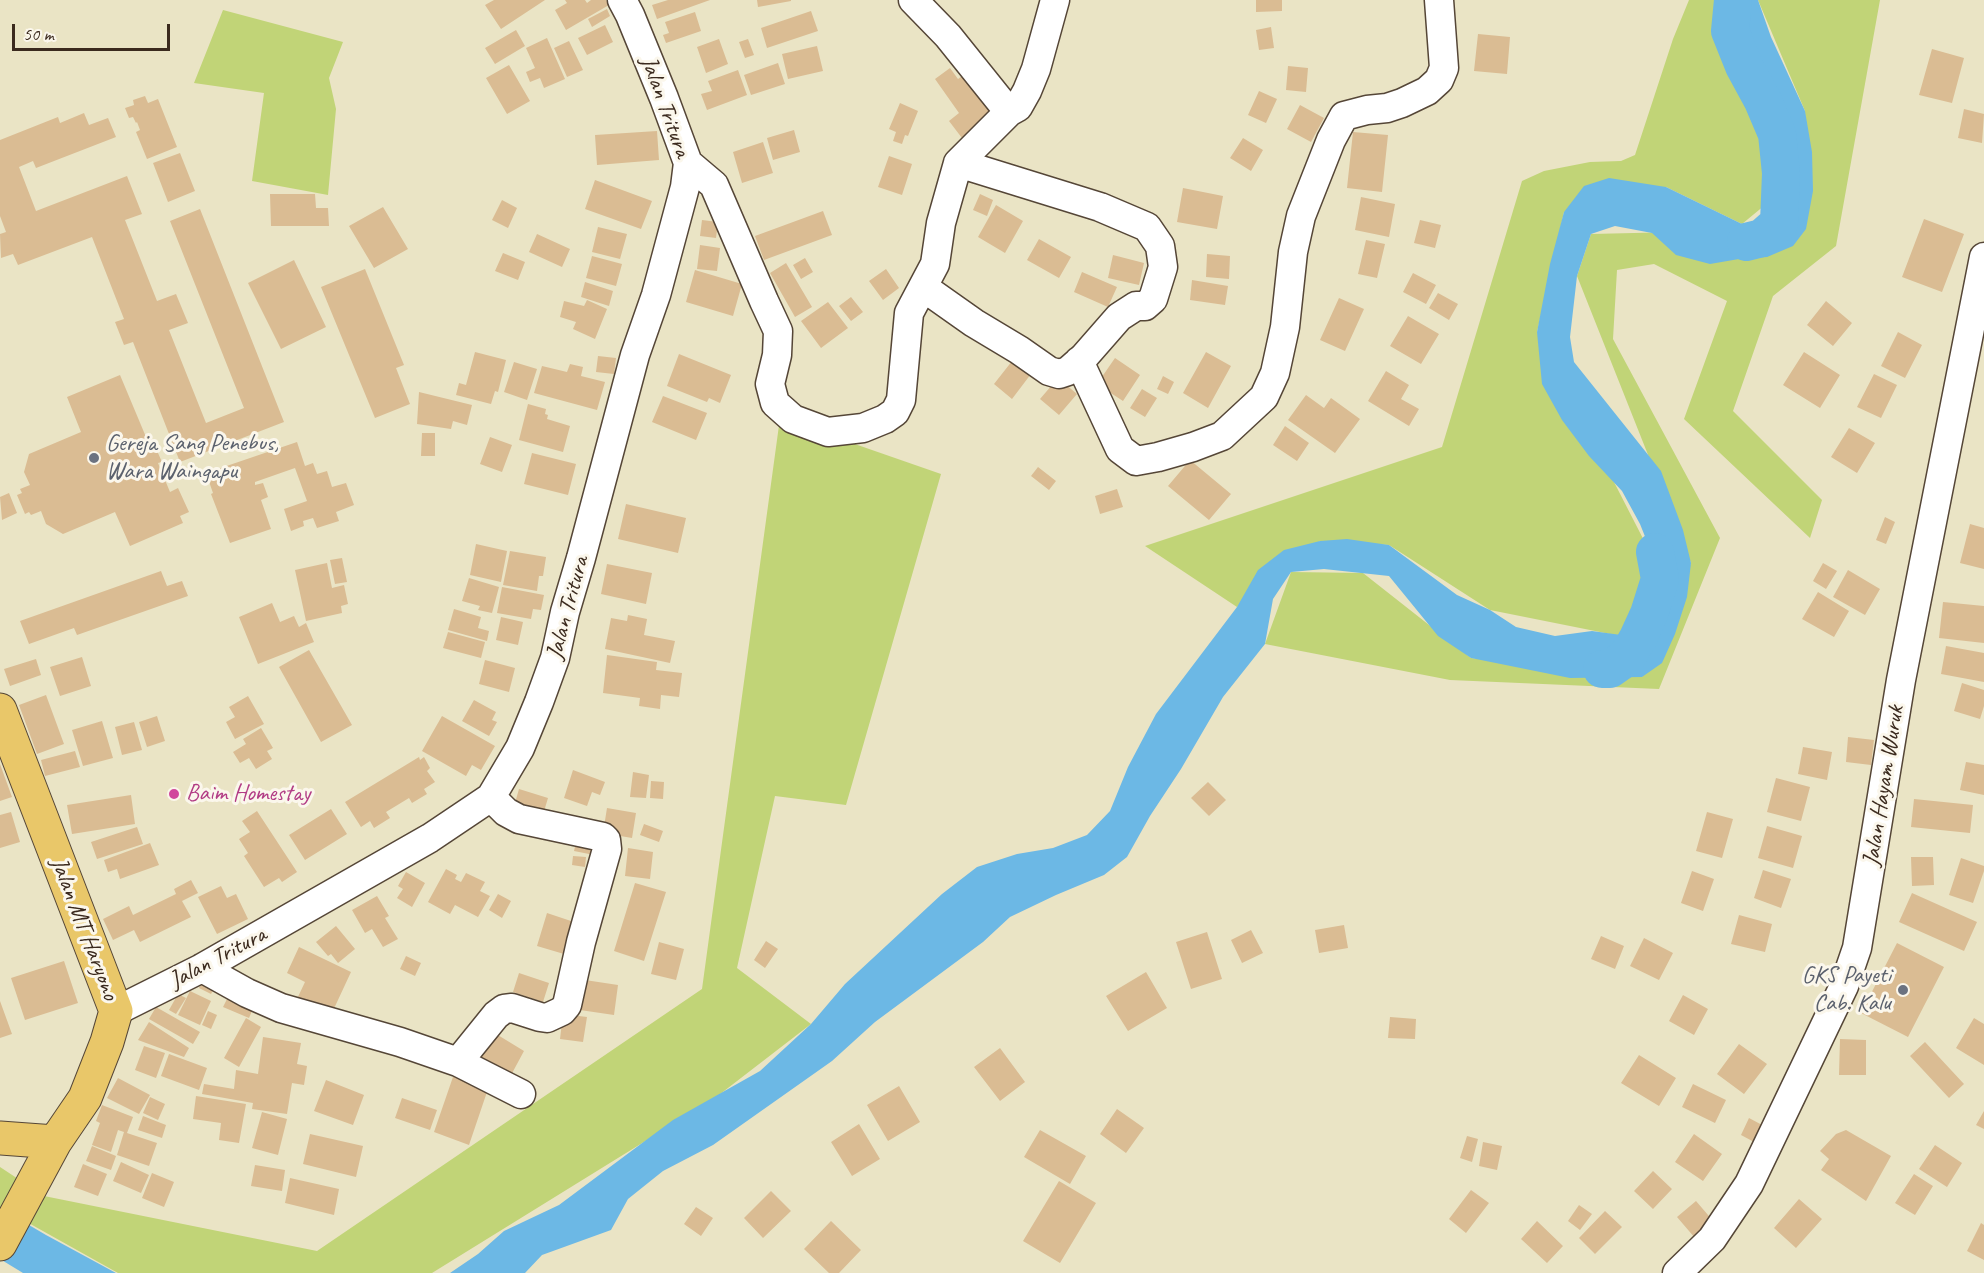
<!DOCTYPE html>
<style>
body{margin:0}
#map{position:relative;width:1984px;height:1273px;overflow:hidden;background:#eae4c5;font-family:Caveat,sans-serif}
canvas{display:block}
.scale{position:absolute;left:12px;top:24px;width:158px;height:27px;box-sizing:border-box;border:3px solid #3b2a1e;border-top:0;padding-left:8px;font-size:18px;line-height:21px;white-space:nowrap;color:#3b2a1e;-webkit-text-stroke:4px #fbf7ec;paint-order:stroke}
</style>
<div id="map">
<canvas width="1984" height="1273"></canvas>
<div class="scale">50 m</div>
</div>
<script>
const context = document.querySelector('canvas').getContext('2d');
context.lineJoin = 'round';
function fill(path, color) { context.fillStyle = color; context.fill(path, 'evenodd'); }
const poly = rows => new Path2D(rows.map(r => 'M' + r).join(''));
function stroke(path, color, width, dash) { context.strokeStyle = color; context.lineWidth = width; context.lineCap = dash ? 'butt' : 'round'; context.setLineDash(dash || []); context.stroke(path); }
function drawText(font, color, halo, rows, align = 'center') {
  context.font = font + ' Caveat,sans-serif'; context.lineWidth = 6; context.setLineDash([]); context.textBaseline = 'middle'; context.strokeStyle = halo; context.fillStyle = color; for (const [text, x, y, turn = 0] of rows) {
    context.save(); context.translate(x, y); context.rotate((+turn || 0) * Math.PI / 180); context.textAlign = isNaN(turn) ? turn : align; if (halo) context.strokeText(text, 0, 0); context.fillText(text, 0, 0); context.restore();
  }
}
fill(poly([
 [1689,0,1739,0,1779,153,1782,191,1742,224,1666,187,1564,212,1537,332,1654,560,1620,636,1490,610,1389,545,1320,541,1237,607,1145,546,1442,447,1522,181,1544,171,1590,162,1621,161,1635,155,1673,39],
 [1758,0,1880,0,1836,246,1773,296,1733,411,1822,500,1810,538,1684,419,1727,301,1654,264,1617,270,1613,339,1720,538,1659,689,1450,680,1265,644,1291,572,1363,573,1471,658,1642,677,1691,563,1577,276,1591,234,1806,229,1805,111],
 [223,10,343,42,329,78,336,109,328,195,252,181,264,93,194,83],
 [780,418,941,474,846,805,775,796,737,968,811,1024,715,1098,432,1273,118,1273,0,1207,0,1167,44,1196,317,1251,702,989]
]), '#c1d477');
fill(poly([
 [1727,0,1758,0,1771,37,1805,111,1812,152,1813,191,1806,229,1793,246,1767,257,1739,259,1710,264,1676,255,1652,233,1615,226,1591,234,1577,276,1570,337,1574,362,1661,471,1683,530,1691,563,1687,597,1675,634,1662,663,1642,677,1570,678,1471,658,1438,636,1389,576,1324,569,1291,572,1273,599,1265,644,1223,697,1181,769,1150,816,1127,857,1104,875,1056,895,1010,917,983,942,875,1022,832,1061,713,1145,663,1171,628,1199,611,1230,542,1255,525,1273,450,1273,478,1254,504,1231,559,1205,673,1120,760,1071,811,1024,845,984,942,894,977,867,1017,854,1053,848,1087,835,1110,811,1128,767,1156,714,1237,607,1258,570,1284,550,1320,541,1347,539,1389,545,1457,595,1490,610,1516,627,1555,636,1592,631,1643,638,1651,627,1654,559,1640,524,1622,491,1589,456,1562,420,1542,384,1537,332,1550,264,1564,212,1584,186,1609,178,1666,187,1742,224,1765,226,1783,210,1779,153,1768,116,1760,70,1740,41,1724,10],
 [0,1208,46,1235,116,1273,23,1273,0,1259]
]), '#6cb8e5');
stroke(poly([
 [1733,0,1730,31,1744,66,1763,101,1777,134,1781,173,1779,223,1762,238,1746,242],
 [1602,669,1610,669,1627,657,1638,638,1649,614,1660,579,1655,552]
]), '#6cb8e5', 38);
fill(poly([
 [494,0,545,0,501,29,485,5],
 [565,0,585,0,587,3,591,0,606,0,609,5,566,30,555,10,567,3],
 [668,0,710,0,657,19,652,5],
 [757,0,791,0,791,1,758,7],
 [1256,0,1282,0,1282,11,1256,12],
 [607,9,610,16,592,27,588,19],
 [811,11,818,31,767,48,761,28],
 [695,12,701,31,666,43,663,35,669,33,665,22],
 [605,25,613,42,587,55,578,38],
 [1271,27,1274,48,1259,50,1256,30],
 [516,30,525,46,495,64,485,48],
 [1478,34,1510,37,1507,74,1474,71],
 [547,38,565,79,544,88,540,78,530,82,526,72,535,68,526,48],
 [719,39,728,64,706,73,697,47],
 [748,39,754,55,745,58,739,42],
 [569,41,583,70,567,77,554,48],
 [817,46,823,71,788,79,782,54],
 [1932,49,1964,58,1952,103,1919,95],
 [778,63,785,84,751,95,744,75],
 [509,65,530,101,507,114,486,78],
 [1288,66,1308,68,1306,92,1286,90],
 [950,68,958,79,972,69,1005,112,965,142,949,121,959,113,935,79],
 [738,70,747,95,707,110,701,94,712,91,708,81],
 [1259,91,1277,99,1266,123,1248,115],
 [145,96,148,103,158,99,177,147,147,159,136,132,140,130,137,122,136,123,133,117,129,118,125,108,134,105,133,100],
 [900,103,918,111,908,136,905,135,902,144,893,141,896,132,889,129],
 [1300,105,1324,118,1311,142,1287,129],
 [1964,109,1984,114,1982,143,1958,138],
 [84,113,89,125,108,118,116,137,36,168,33,161,19,167,36,211,127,176,142,214,125,220,157,301,176,294,188,323,169,330,206,423,244,408,170,221,200,209,284,422,180,462,133,342,124,345,115,322,124,319,92,237,18,265,13,254,1,258,0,234,6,232,0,216,0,140,58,117,60,123],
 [794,130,800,152,773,160,767,138],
 [657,131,659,160,597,165,595,135],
 [1353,132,1388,135,1382,192,1347,188],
 [1243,138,1263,150,1251,171,1230,158],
 [763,142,773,173,742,183,733,152],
 [180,153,195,191,168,202,153,163],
 [889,156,912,164,902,195,878,187],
 [595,180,652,201,641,229,585,209],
 [1183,188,1223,196,1217,229,1177,222],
 [270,194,315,194,316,208,328,208,329,226,271,226],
 [980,194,993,200,987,216,973,210],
 [1361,197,1395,204,1389,237,1355,230],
 [502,200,517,208,508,228,492,220],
 [996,205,1023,221,1005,253,978,237],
 [383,207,408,249,374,268,349,226],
 [823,211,832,235,764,260,755,236],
 [1924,219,1964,234,1942,292,1902,277],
 [702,220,718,222,716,238,700,236],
 [1420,220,1441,225,1435,248,1414,243],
 [598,227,627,234,620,259,592,252],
 [537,234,570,249,562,267,529,252],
 [1039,239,1071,257,1059,278,1027,260],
 [1366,240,1385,244,1377,278,1358,274],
 [700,245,720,248,717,271,697,269],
 [503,253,525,262,518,280,495,271],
 [1207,254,1230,256,1229,279,1206,277],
 [1113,255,1144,263,1139,285,1108,278],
 [592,256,622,264,616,286,586,278],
 [805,258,813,272,801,279,793,265],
 [294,260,326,327,281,349,248,283],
 [786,263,812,307,795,317,770,273],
 [365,269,404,365,396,368,410,404,375,418,321,287],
 [886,269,899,288,883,300,869,281],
 [695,270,742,284,733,316,686,302],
 [1082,272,1117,287,1108,307,1074,292],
 [1413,273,1436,285,1426,304,1403,292],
 [1192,280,1228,286,1225,305,1190,300],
 [585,282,613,291,609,306,581,297],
 [1438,293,1458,304,1449,320,1429,308],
 [851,297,863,312,851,321,839,306],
 [1339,298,1364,309,1345,351,1320,340],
 [587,300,607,309,595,339,573,329,576,322,560,317,564,301,584,306],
 [1826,301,1852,323,1833,346,1807,325],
 [828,302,848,328,821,348,801,321],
 [1408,316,1439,334,1421,364,1390,346],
 [1898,332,1922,345,1905,378,1881,366],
 [475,352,506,360,498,392,495,391,491,404,456,395,459,383,466,385],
 [1206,352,1231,366,1208,408,1183,393],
 [1804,352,1840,375,1820,408,1783,385],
 [679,354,731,375,720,403,709,398,707,402,667,386],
 [598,356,616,358,614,374,596,372],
 [1016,356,1034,370,1012,399,994,384],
 [1115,358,1140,375,1123,401,1097,384],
 [514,362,537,369,527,400,504,392],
 [570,364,583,367,581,376,605,382,597,410,534,393,542,366,567,372],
 [1386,371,1409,385,1401,399,1419,409,1409,426,1368,401],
 [1874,374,1897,385,1881,418,1857,407],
 [120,375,146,437,150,435,162,462,158,463,170,492,178,488,189,512,180,516,183,523,130,546,115,512,63,534,46,524,41,511,31,515,29,512,25,514,17,495,22,493,20,489,30,485,24,472,29,454,81,432,67,397],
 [1163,376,1174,382,1168,394,1157,389],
 [1058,378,1077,394,1059,415,1040,399],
 [1142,389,1157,398,1145,417,1130,408],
 [419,392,472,405,467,425,453,421,451,429,417,424],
 [1306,395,1324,408,1331,398,1360,419,1335,453,1288,420],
 [663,396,707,413,696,440,652,422],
 [528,404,546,409,545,414,548,415,547,419,570,426,563,452,519,440],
 [1285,426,1309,443,1297,461,1273,445],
 [1849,428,1875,443,1857,473,1831,457],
 [422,433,435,433,435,456,421,456],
 [490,437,512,445,502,472,480,464],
 [297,442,305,466,313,463,317,474,327,471,332,487,346,483,354,505,336,512,339,521,317,528,313,518,303,521,304,526,291,531,284,509,307,501,295,468,255,482,255,485,263,483,268,497,261,500,271,529,230,543,211,494,213,493,206,473],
 [532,453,576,464,568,495,524,484],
 [1190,460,1231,494,1209,520,1168,486],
 [1038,467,1056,481,1049,490,1031,476],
 [1117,489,1123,507,1100,514,1095,496],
 [9,493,17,513,2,520,0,497],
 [626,504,686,518,678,553,618,539],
 [1885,517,1895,522,1886,544,1876,540],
 [1970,524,1984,528,1984,569,1960,563],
 [476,544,507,551,501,582,470,575],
 [510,551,546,557,543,576,539,576,537,591,503,585],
 [342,558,347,582,335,584,330,560],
 [327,563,332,588,344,585,348,604,341,606,342,613,306,621,295,570],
 [1823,563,1837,571,1826,589,1813,581],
 [607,564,652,573,646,604,601,594],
 [1848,570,1880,589,1865,615,1833,597],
 [161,571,167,586,182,581,188,596,77,635,74,628,29,644,20,621],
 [469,578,499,587,492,613,478,610,480,606,462,601],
 [502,587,544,595,541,610,533,609,531,619,497,613],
 [1818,592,1849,611,1834,637,1802,619],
 [1943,602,1984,606,1984,643,1939,638],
 [272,603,280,622,294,616,299,627,306,623,314,642,258,664,239,617],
 [454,609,481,617,478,628,489,631,487,641,448,630],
 [628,615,647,619,644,635,675,641,670,663,605,649,611,618,627,621],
 [501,617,523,622,518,645,496,640],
 [448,632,485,642,481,658,443,648],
 [1946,646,1984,653,1984,682,1941,674],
 [309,650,352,725,321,742,279,667],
 [607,655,657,662,656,670,682,673,679,697,661,695,660,709,639,706,640,698,603,693],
 [82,657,91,686,60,696,50,667],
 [36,659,41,675,10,686,4,669],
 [485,660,515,668,509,692,479,684],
 [1962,683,1984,690,1984,706,1980,719,1954,711],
 [46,695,64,744,37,754,19,705],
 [248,696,264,724,235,739,226,722,235,717,229,707],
 [474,700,496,712,492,720,497,722,489,736,462,721],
 [157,716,165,741,147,747,139,722],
 [442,716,495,746,481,770,472,765,466,776,422,751],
 [102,721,113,758,83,766,72,730],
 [134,722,142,750,122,755,115,727],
 [261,728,273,748,267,751,272,759,256,769,249,758,240,763,233,752,246,744,243,739],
 [1848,737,1874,740,1871,765,1846,762],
 [1803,747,1832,752,1827,780,1798,774],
 [75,751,80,767,45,776,41,760],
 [419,757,420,760,424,757,430,768,427,771,435,782,424,789,427,794,412,803,409,798,386,812,390,818,374,828,370,821,361,827,345,802],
 [1966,762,1984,765,1984,795,1960,790],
 [0,764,12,797,0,801],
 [573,770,605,782,600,795,592,792,587,806,564,798],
 [633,772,649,775,646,798,630,797],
 [1776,778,1810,787,1801,821,1767,812],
 [651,781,664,782,663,799,650,798],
 [1208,782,1226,800,1209,816,1191,798],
 [519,789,548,798,542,818,513,810],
 [131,795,135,824,72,834,67,805],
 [1914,799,1973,805,1970,833,1911,827],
 [607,808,636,813,632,838,603,833],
 [331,809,347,834,305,860,289,835],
 [257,811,297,872,282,882,279,878,264,887,244,856,248,853,239,839,250,832,242,821],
 [11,812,20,842,0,848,0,815],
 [1707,812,1733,819,1722,858,1696,851],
 [644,824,663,831,659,842,640,835],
 [1767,826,1802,836,1793,868,1758,858],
 [137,827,143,844,97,859,91,842],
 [577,838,596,842,594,855,574,851],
 [150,843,159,865,120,879,117,869,108,872,104,860],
 [628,848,653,852,650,879,625,876],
 [573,856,586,857,585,867,572,865],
 [1911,857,1933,857,1934,885,1912,886],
 [1961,858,1984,866,1984,871,1973,903,1949,895],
 [446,869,457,875,455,879,461,882,466,873,485,882,480,891,490,896,478,917,455,905,450,914,428,902],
 [1763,870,1791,879,1781,908,1754,898],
 [1692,871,1714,879,1703,911,1681,903],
 [406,872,425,883,412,907,397,898,403,889,398,886],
 [191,880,198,893,182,901,191,917,140,942,134,930,113,940,103,919,129,906,133,915,176,894,174,889],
 [635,883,666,892,644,961,614,951],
 [221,886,227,898,236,894,248,919,217,934,198,897],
 [1912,893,1977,922,1964,951,1899,922],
 [498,894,511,901,502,918,489,910],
 [377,896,389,916,385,918,398,939,383,947,372,929,365,933,352,910],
 [547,913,574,922,564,954,537,946],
 [1739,915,1772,924,1765,952,1731,944],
 [1344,925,1348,948,1319,953,1315,930],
 [336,926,355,949,338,963,331,954,328,956,316,942],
 [1251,930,1263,953,1242,963,1231,940],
 [1207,932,1222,979,1191,989,1176,942],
 [1601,936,1624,946,1615,969,1591,959],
 [1644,938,1673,953,1659,980,1630,966],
 [766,941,778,949,765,968,754,960],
 [659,942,684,949,676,980,651,974],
 [1897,943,1944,967,1908,1037,1861,1013],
 [299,947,351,972,331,1015,297,999,305,982,287,973],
 [406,956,421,963,415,976,400,969],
 [64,961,78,1003,25,1020,11,978],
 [1146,972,1167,1008,1128,1031,1106,996],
 [519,973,549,983,543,1002,513,992],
 [204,977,217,983,211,994,199,988],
 [585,980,618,985,614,1015,580,1010],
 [190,991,211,1001,200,1025,178,1015],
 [178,994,186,998,176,1014,169,1010],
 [229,995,254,1006,249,1018,223,1007],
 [1683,995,1708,1009,1694,1035,1669,1021],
 [0,1001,12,1034,0,1038],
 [156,1007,200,1032,193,1044,149,1019],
 [208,1011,217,1015,211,1029,202,1025],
 [563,1014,587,1017,583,1042,560,1039],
 [1390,1017,1416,1019,1415,1039,1388,1038],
 [246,1018,261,1027,239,1067,224,1058],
 [1974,1018,1984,1024,1984,1065,1956,1048],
 [149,1022,189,1048,184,1057,138,1040],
 [488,1029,524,1051,510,1077,472,1055],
 [263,1037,301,1043,297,1064,307,1066,304,1085,292,1083,287,1114,252,1109,253,1103,202,1094,204,1084,234,1089,236,1070,258,1074],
 [1840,1039,1866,1040,1866,1075,1839,1075],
 [1925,1042,1964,1084,1949,1098,1910,1056],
 [1739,1044,1767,1064,1744,1094,1717,1074],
 [144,1046,165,1053,156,1078,135,1070],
 [1000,1048,1025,1082,1000,1101,974,1067],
 [169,1054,207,1068,199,1090,161,1076],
 [1639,1055,1676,1078,1659,1106,1621,1083],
 [454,1074,489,1086,469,1145,434,1132],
 [118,1078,150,1095,139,1114,107,1098],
 [326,1080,364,1095,353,1125,314,1111],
 [1693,1084,1726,1100,1715,1123,1682,1107],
 [899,1086,920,1122,888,1141,867,1105],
 [196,1096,246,1104,239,1143,219,1140,221,1123,193,1119],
 [150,1097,165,1104,158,1120,143,1113],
 [402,1098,437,1110,430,1130,395,1118],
 [102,1105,133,1117,127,1133,157,1143,149,1166,117,1155,124,1132,118,1130,111,1152,92,1145,100,1123,96,1121],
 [1117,1109,1144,1128,1126,1153,1100,1134],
 [1984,1111,1984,1129,1976,1125],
 [262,1112,287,1119,278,1155,252,1148],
 [143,1116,166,1125,162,1138,138,1130],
 [1749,1118,1764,1126,1756,1143,1741,1135],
 [859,1124,880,1159,852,1176,831,1142],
 [1040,1130,1086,1156,1070,1184,1024,1157],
 [1846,1130,1891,1156,1866,1201,1821,1170,1829,1159,1820,1151,1836,1134],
 [310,1134,363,1146,356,1177,303,1164],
 [1694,1134,1722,1154,1703,1181,1675,1162],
 [1467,1136,1478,1139,1472,1162,1460,1158],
 [1483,1142,1502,1146,1497,1170,1479,1166],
 [1935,1145,1962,1163,1947,1187,1919,1169],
 [92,1146,116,1156,111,1170,86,1161],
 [121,1162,149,1175,141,1193,113,1181],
 [83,1164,107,1174,98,1196,74,1187],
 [255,1165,285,1170,282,1191,251,1186],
 [1653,1171,1672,1189,1653,1209,1634,1191],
 [152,1173,174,1182,164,1207,142,1198],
 [1914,1174,1933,1186,1915,1215,1895,1203],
 [290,1178,339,1189,334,1215,285,1203],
 [1059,1181,1096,1203,1060,1263,1023,1241],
 [1471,1190,1489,1203,1466,1233,1449,1219],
 [771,1191,791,1211,763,1238,744,1218],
 [1799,1199,1822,1219,1796,1248,1774,1228],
 [1696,1201,1714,1222,1695,1238,1677,1217],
 [1579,1205,1592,1214,1580,1230,1568,1221],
 [696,1207,713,1218,701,1236,684,1224],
 [1605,1211,1622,1227,1595,1254,1579,1238],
 [831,1221,861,1250,839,1273,829,1273,804,1249],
 [1537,1221,1563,1246,1547,1263,1521,1239],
 [1981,1223,1984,1225,1984,1260,1967,1251]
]), '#dabc93');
const minor = poly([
 [913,0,948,36,1009,112,958,163,1100,207,1147,227,1160,246,1163,267,1153,299,1145,306,1136,306,1119,317,1084,357,1068,371,1059,374,1049,371,1019,350,974,323,923,287],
 [1009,112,1018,107,1027,91,1036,69,1055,0],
 [688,163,714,185,764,301,778,331,777,355,770,384,775,403,793,419,828,432,863,428,885,419,895,412,901,400,909,313,935,264,941,223,958,163],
 [1079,361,1120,449,1136,461,1158,457,1193,447,1222,436,1264,397,1275,373,1285,327,1293,252,1301,216,1331,140,1344,116,1367,110,1387,108,1402,103,1427,91,1439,80,1444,68,1439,0],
 [202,968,247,993,281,1008,400,1042,458,1062,521,1094],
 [116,1011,202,968,430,838,491,797,520,748,539,702,555,658,565,612,581,558,635,355,656,295,685,187,688,163,664,98,630,15,622,0],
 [458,1062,496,1015,504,1009,512,1008,540,1017,547,1018,562,1011,567,1005,581,942,607,849,606,840,603,837,519,819,506,812,491,797],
 [1677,1273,1712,1239,1749,1184,1844,986,1857,948,1901,680,1984,257]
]);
const highway = poly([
 [0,710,116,1011,107,1042,85,1098,55,1142,0,1244],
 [0,1138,55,1142]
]);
stroke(minor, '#554637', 31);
stroke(highway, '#554637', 35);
stroke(minor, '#fff', 28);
stroke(highway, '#e9c769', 33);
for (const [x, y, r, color] of [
 [94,458,6,"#6b7280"],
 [174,794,6,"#d1479c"],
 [1903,990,6,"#6b7280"]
]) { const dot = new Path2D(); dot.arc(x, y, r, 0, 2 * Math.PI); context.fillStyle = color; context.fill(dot); stroke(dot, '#fbf7ec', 2); }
drawText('24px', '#3b2a1e', '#fbf7ec', [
 ["Jalan Tritura",665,107,70],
 ["Jalan Tritura",568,608,-75],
 ["Jalan Hayam Wuruk",1884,786,-81],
 ["Jalan MT Haryono",84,929,69],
 ["Jalan Tritura",218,958,-28]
]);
drawText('24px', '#5b616d', '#fbf7ec', [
 ["Gereja Sang Penebus,",106,444],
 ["Wara Waingapu",106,472],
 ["GKS Payeti",1891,976,"right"],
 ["Cab. Kalu",1891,1004,"right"]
], 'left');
drawText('24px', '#b23c85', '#fbf7ec', [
 ["Baim Homestay",186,794]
], 'left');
</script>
